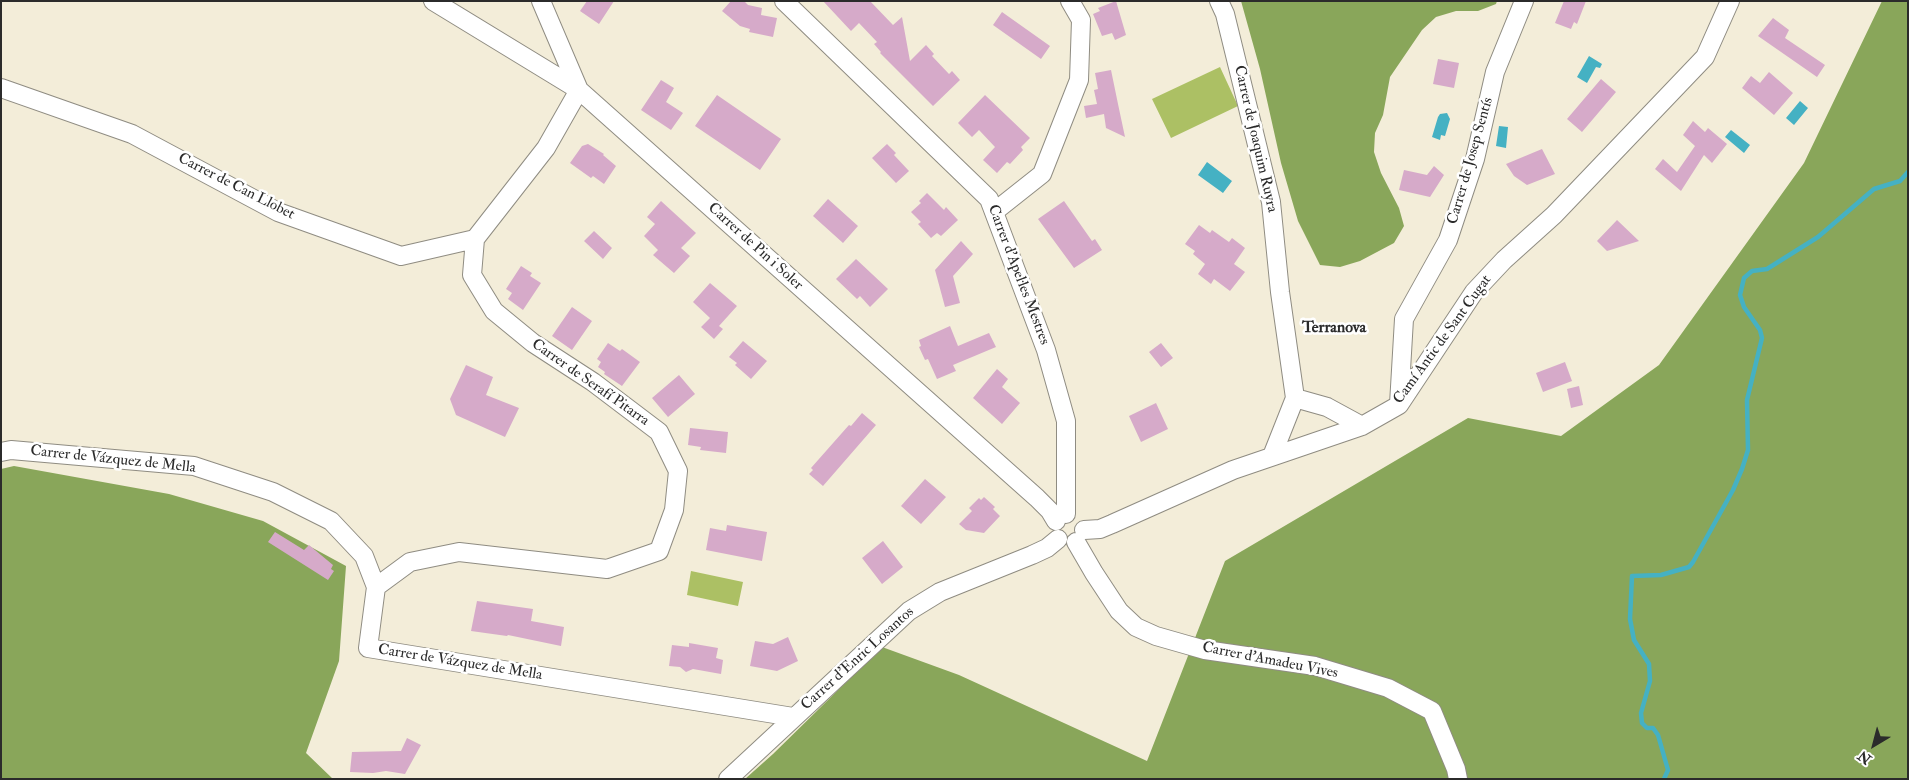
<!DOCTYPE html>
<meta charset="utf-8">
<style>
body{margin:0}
#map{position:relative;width:1909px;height:780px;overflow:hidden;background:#f3edd9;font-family:"IM FELL Double Pica",serif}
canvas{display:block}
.frame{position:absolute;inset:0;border:2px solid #2b2b2b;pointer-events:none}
.north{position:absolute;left:1849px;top:720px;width:50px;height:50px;-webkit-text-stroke:4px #fff;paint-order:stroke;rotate:217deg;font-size:14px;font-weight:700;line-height:20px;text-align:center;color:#2b2b2b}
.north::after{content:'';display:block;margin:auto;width:18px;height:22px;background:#2b2b2b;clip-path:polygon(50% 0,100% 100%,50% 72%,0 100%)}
</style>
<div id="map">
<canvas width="1909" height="780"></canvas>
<div class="frame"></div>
<div class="north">N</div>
</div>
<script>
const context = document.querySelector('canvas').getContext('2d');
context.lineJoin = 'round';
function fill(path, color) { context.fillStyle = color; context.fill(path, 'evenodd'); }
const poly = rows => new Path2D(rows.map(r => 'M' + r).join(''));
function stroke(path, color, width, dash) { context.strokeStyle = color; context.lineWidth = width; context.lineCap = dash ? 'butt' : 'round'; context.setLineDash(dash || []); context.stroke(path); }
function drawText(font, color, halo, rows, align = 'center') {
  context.font = font + ' "IM FELL Double Pica",serif'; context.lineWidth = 5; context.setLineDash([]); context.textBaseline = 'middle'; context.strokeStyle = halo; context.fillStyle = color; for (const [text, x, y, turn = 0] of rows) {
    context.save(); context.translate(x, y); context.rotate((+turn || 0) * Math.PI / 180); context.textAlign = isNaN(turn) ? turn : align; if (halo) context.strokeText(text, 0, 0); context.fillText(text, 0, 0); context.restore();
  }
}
fill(poly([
 [1220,67,1238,106,1171,138,1152,99],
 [691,571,743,582,738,606,687,595]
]), '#acc064');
fill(poly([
 [1241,1,1497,1,1496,4,1478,11,1456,11,1436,17,1422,30,1390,77,1383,115,1375,133,1374,152,1381,173,1399,208,1404,226,1394,243,1360,261,1340,267,1320,265,1298,221,1281,163,1260,69],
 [1882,1,1908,1,1908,779,745,779,773,754,882,647,959,675,1147,761,1225,561,1468,418,1561,436,1659,365,1804,163],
 [14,466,169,494,263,521,346,566,339,661,306,753,333,779,1,779,1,469]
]), '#89a65a');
fill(poly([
 [1589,56,1602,64,1600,68,1596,67,1587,83,1577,77],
 [1800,101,1808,108,1794,125,1786,118],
 [1447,113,1450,119,1445,136,1441,135,1440,140,1432,137,1438,117,1440,114],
 [1499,126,1508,127,1506,148,1496,146],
 [1731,130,1750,145,1744,153,1725,137],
 [1207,162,1232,181,1223,193,1198,175]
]), '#45b1c3');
stroke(poly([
 [1664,779,1668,770,1658,735,1653,728,1647,728,1642,723,1641,713,1650,681,1649,664,1634,640,1630,619,1632,576,1661,575,1689,567,1693,562,1733,490,1742,469,1748,450,1747,400,1762,338,1760,330,1744,307,1740,295,1744,278,1752,271,1767,269,1818,237,1874,189,1900,181,1908,172]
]), '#45b1c3', 4.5);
fill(poly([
 [587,1,614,1,599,24,580,11],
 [731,1,744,1,748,5,762,8,761,15,777,18,773,37,749,32,750,29,740,26,722,11],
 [823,1,870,1,893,25,902,17,910,61,926,45,934,54,932,56,949,74,952,71,960,80,933,106,880,53,881,52,874,44,877,42,859,23,851,31],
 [1116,1,1126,35,1115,40,1112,33,1102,36,1093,14,1100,11,1098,8],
 [1564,1,1586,1,1577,24,1574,22,1571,29,1555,23],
 [1002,12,1050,46,1041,59,993,25],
 [1773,18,1789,30,1785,38,1825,65,1817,77,1758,36],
 [1438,59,1459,63,1454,88,1433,84],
 [1111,70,1118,104,1125,137,1106,128,1104,114,1086,118,1084,106,1097,104,1094,90,1098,89,1095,73],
 [1769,72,1793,93,1774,115,1742,88,1751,76,1760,83],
 [1601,79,1616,92,1582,132,1567,119],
 [661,80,674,88,666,102,683,113,671,130,641,110],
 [717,95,781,139,760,170,695,126],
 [985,95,1030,138,1021,147,1023,150,1010,164,1007,162,997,173,983,160,995,147,979,130,972,137,958,123],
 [1693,121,1705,132,1708,128,1727,144,1712,163,1704,155,1681,191,1655,169,1663,159,1677,172,1695,146,1683,135],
 [588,144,604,154,603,155,616,166,604,184,593,176,591,178,570,163,582,146],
 [887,144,896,153,894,155,909,171,896,183,872,158],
 [1542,149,1555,174,1527,185,1514,176,1506,164],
 [1434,166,1444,175,1430,197,1399,190,1404,170,1427,175],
 [927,193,944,210,946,207,958,220,941,236,937,233,931,238,918,224,921,222,911,212,921,203,919,201],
 [828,199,858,226,843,243,813,216],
 [661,201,696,233,681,248,690,256,674,273,653,255,658,250,644,236,655,224,647,217],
 [1064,201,1092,241,1095,239,1102,250,1074,268,1038,219],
 [1617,220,1639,241,1607,251,1597,241],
 [1199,225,1210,233,1212,230,1229,242,1232,238,1245,248,1234,264,1245,272,1230,291,1214,279,1211,284,1198,274,1205,264,1193,254,1195,251,1185,244],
 [594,231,612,248,603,259,584,241],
 [961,241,973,254,953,276,960,303,945,307,935,270],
 [856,259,888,289,870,307,860,296,857,299,836,279],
 [521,266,532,273,530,276,541,283,523,310,508,299,512,293,506,289],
 [710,283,737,306,719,326,723,329,714,339,701,327,710,318,693,302],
 [572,307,592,321,572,350,552,336],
 [950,326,958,346,989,333,996,347,953,365,956,371,937,379,928,359,925,360,919,347,921,346,919,340],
 [743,341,767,361,751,379,735,365,737,363,729,357],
 [608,343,620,351,622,349,640,362,622,386,604,374,605,372,598,367,601,362,597,359],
 [1161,343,1173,358,1161,367,1149,352],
 [1565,362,1572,381,1543,392,1536,373],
 [466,365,493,377,486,395,519,408,505,437,456,415,450,399],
 [997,369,1008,379,1002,387,1020,403,1002,424,973,398],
 [679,375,695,394,668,417,652,398],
 [1579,386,1583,405,1571,408,1567,389],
 [1156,403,1168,429,1141,442,1129,416],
 [862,413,876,425,823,486,809,474,813,470,811,468,849,425,851,426],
 [690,428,728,432,726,453,700,450,701,447,688,445],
 [925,479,946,497,921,524,901,506],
 [984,497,995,507,993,509,1000,516,984,533,966,530,959,524,972,511,969,508,979,498,981,500],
 [727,525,767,532,762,561,706,550,710,528,726,531],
 [275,532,304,550,309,545,333,565,331,569,334,571,328,580,268,542],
 [883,541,903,567,882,584,862,558],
 [477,601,533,609,531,621,564,627,561,646,508,635,507,636,471,631],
 [788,637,798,661,777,671,750,666,755,641,773,644],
 [689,643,718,648,716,658,723,660,721,674,693,669,686,672,680,667,669,666,672,645,689,647],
 [407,738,421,745,405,774,386,771,373,773,350,772,352,752,401,751]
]), '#d6aac9');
const street = poly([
 [433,1,579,90,1037,498,1050,511,1056,521],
 [784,1,989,199,1046,350,1066,421,1066,514],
 [1219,1,1225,14,1271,202,1280,292,1295,398,1272,456],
 [1,88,132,134,278,212,401,256,475,239],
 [994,212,1042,174,1079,80,1081,20,1070,1],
 [1295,398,1327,407,1362,426],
 [1399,404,1404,319,1448,240,1475,159,1495,72,1524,1],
 [1,452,11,450,194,466,273,492,331,521,364,556,376,587,368,648,793,717],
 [1084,530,1100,529,1112,524,1233,470,1362,426,1399,405,1474,292,1504,260,1554,215,1705,57,1730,1],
 [1076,542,1094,573,1119,611,1136,627,1156,636,1205,650,1315,666,1388,688,1432,711,1456,769,1458,779],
 [376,587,410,562,459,552,607,569,659,551,674,510,678,471,659,432,593,382,533,343,494,311,472,275,475,239,546,148,579,90,541,1],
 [728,779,909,611,940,592,1032,555,1047,548,1058,539]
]);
stroke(street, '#8f8c82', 20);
stroke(street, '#fff', 18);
drawText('15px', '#2b2b2b', '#fff', [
 ["Carrer de Joaquim Ruyra",1255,139,77],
 ["Carrer de Josep Sentís",1471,161,-74],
 ["Carrer de Can Llobet",236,187,27],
 ["Carrer de Pin i Soler",755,247,42],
 ["Carrer d'Apel·les Mestres",1018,275,69],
 ["Camí Antic de Sant Cugat",1443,340,-54],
 ["Carrer de Serafí Pitarra",590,383,35],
 ["Carrer de Vázquez de Mella",113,460,6],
 ["Carrer d'Enric Losantos",858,659,-42],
 ["Carrer d'Amadeu Vives",1270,661,11],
 ["Carrer de Vázquez de Mella",460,663,9]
]);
drawText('bold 16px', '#2b2b2b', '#fff', [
 ["Terranova",1334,329]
]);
</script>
